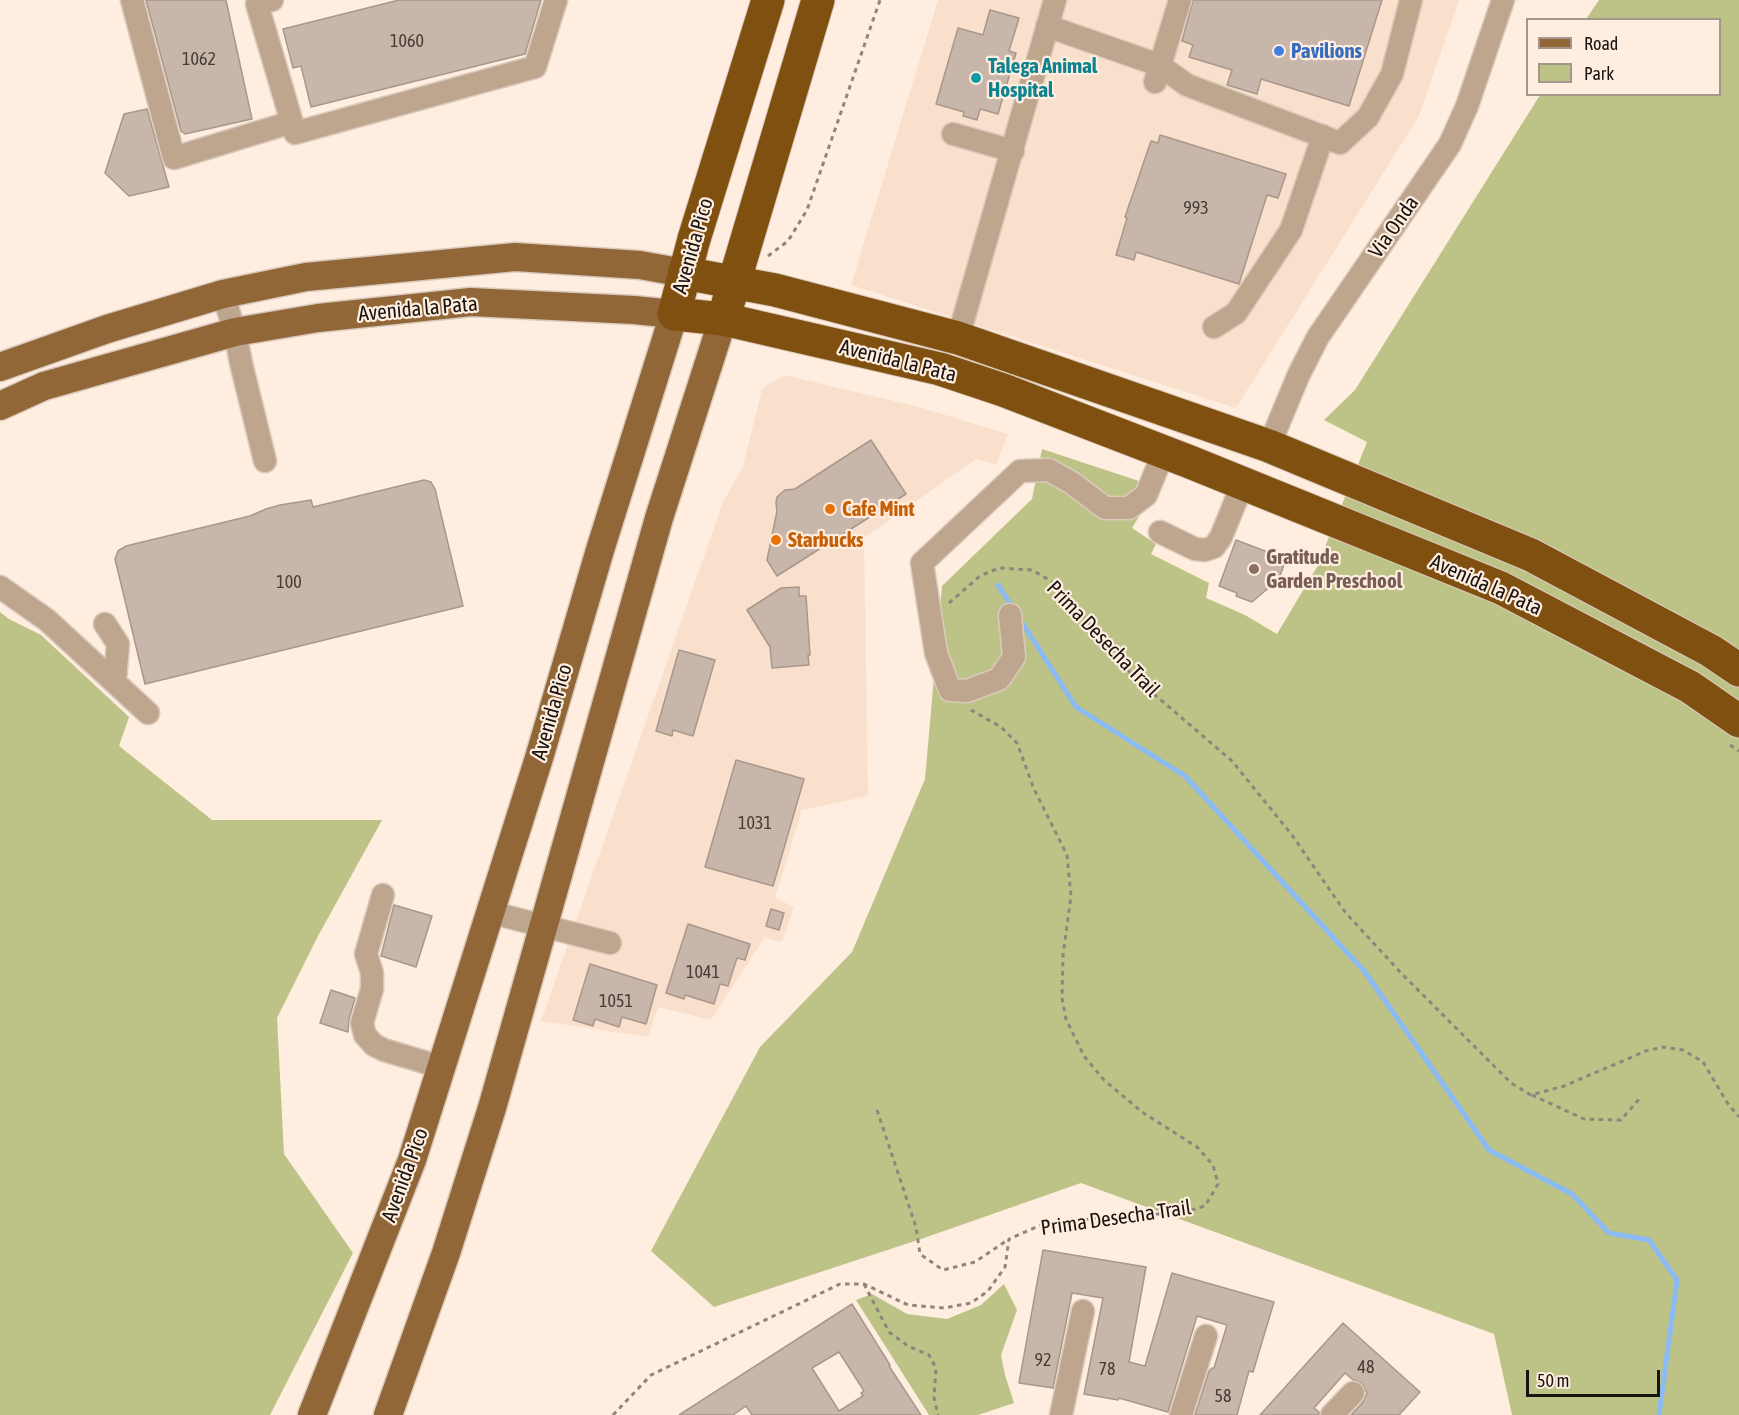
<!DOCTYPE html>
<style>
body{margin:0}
#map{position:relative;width:1739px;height:1415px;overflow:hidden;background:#ffeddf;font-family:"Asap Condensed",sans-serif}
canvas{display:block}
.legend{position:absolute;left:1526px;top:18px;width:195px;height:78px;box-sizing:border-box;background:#ffeddf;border:2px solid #a3968b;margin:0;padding:8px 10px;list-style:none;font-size:18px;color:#18130e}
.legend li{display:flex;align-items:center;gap:12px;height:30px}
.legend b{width:30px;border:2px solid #a3968b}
.scale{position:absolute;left:1526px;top:1370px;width:134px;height:27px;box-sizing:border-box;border:3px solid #18130e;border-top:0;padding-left:8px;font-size:18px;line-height:21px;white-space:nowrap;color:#18130e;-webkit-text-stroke:4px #ffeddf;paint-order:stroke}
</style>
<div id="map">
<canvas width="1739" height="1415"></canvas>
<ul class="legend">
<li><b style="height:8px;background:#916738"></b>Road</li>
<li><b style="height:16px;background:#bdc387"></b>Park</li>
</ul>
<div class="scale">50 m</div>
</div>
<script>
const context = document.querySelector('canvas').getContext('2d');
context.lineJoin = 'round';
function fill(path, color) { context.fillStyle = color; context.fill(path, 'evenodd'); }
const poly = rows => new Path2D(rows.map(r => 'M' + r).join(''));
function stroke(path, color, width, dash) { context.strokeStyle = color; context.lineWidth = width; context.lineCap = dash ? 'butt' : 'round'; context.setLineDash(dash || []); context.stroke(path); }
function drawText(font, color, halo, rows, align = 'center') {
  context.font = font + ' "Asap Condensed",sans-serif'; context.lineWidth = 4.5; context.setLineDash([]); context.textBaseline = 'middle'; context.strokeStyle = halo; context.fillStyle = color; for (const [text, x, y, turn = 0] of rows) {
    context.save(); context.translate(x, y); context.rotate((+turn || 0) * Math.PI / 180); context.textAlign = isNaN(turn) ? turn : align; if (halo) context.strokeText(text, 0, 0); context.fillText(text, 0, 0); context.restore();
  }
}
fill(poly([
 [938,0,1459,0,1419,116,1236,408,851,285],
 [784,375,919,407,1008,434,996,465,976,459,864,538,868,796,802,810,775,898,794,907,782,942,764,938,711,1020,658,1007,648,1037,541,1021,723,502,743,467,762,389]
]), '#f8e0cc');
fill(poly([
 [1599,0,1739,0,1739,1415,1512,1415,1494,1334,1081,1183,924,1238,714,1307,651,1251,760,1047,852,952,925,779,942,586,1032,499,1042,449,1157,487,1132,528,1156,544,1151,554,1209,583,1206,598,1245,615,1277,634,1317,567,1367,442,1324,420,1355,390,1540,95,1720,94,1720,20,1586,19],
 [0,612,9,619,41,635,129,717,119,746,212,820,382,820,318,936,277,1018,284,1154,353,1253,270,1415,0,1415],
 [1004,1284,1017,1310,1001,1355,1005,1375,1014,1403,978,1415,929,1415,856,1300,872,1294,907,1314,947,1319,981,1305]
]), '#bdc387');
stroke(poly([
 [998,585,1013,608],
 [1018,616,1076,707,1185,776,1365,972,1489,1150,1572,1194,1609,1233,1649,1240,1677,1280,1659,1415]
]), '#8abbf4', 5);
const building = poly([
 [146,0,226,0,252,119,185,134,181,131,146,0],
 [399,0,541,0,525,54,311,107,301,66,293,68,283,29,399,0],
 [1193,0,1382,0,1349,106,1261,79,1257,94,1227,85,1232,70,1189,57,1193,45,1182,41,1193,0],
 [990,10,1019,18,1009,51,1016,53,998,114,980,109,977,120,963,116,964,112,936,104,958,28,983,35,990,10],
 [147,109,169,187,129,196,105,173,124,114,147,109],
 [1160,135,1286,174,1278,198,1267,195,1239,284,1136,252,1134,260,1116,255,1127,218,1125,217,1151,141,1158,143,1160,135],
 [871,440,906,494,777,576,767,560,777,511,776,503,777,497,785,490,795,489,871,440],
 [424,480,431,482,435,489,463,606,145,684,115,559,118,551,126,546,250,516,266,509,280,505,311,500,313,507,424,480],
 [1236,540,1286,559,1279,579,1252,602,1236,596,1237,593,1219,586,1236,540],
 [799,587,799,596,806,596,810,655,808,655,809,665,772,668,770,647,747,610,781,588,799,587],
 [679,650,715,660,693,736,673,730,672,736,656,731,679,650],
 [736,760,804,779,773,886,705,867,736,760],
 [394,905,432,916,416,967,381,956,394,905],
 [771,909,784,913,779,930,766,926,771,909],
 [688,924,750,944,745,960,737,958,728,986,720,984,714,1004,685,995,684,999,666,993,688,924],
 [590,964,657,985,646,1024,622,1017,619,1027,595,1019,593,1026,573,1020,590,964],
 [331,990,355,998,349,1019,348,1032,320,1023,331,990],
 [1043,1250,1146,1267,1129,1362,1145,1366,1172,1273,1274,1302,1253,1372,1249,1371,1237,1415,1195,1415,1209,1371,1212,1368,1214,1368,1227,1325,1197,1316,1168,1412,1119,1398,1118,1400,1084,1394,1103,1298,1072,1293,1053,1388,1019,1383,1043,1250],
 [852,1304,890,1365,889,1366,921,1415,752,1415,746,1406,733,1415,679,1415,852,1304],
 [839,1352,864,1391,861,1393,863,1396,839,1411,812,1368,839,1352],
 [1343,1323,1420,1392,1399,1415,1351,1415,1363,1402,1367,1393,1362,1383,1353,1380,1345,1373,1314,1408,1319,1412,1319,1415,1260,1415,1343,1323]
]);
fill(building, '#c8b6aa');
stroke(building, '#a9978b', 1.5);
const minor = poly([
 [132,0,174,158,292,122],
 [272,0,257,4,295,133,535,67,556,0],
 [1047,26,1159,65,1187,85,1340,143,1368,117,1392,74,1411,0],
 [1155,82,1180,0],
 [953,134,1013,151],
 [223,294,235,332,241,363,265,461],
 [1214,327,1236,313,1291,230,1323,136],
 [958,338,1055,0],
 [1269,446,1299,374,1318,337,1450,144,1467,106,1503,0],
 [1160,532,1195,549,1205,550,1214,547,1221,537,1243,483],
 [0,587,47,620,148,713],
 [1010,615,1014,657,999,679,967,691,950,690,936,653,922,563,1020,471,1049,470,1072,483,1105,508,1129,508,1146,495,1164,452],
 [105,624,118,644,115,681],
 [383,895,366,954,372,973,372,989,362,1023,365,1035,374,1045,384,1050,441,1067],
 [489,912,610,943],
 [1061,1415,1083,1311],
 [1181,1415,1206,1336],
 [1332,1415,1353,1393]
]);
const major = poly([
 [0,367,107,329,223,294,306,277,515,257,640,265,684,273],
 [0,406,44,386,235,332,318,318,471,302,634,310,674,314,600,550,539,758,412,1160,312,1415],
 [388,1415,446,1253,492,1108,659,518,723,319]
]);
const highway = poly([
 [768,0,694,239,674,314,723,319,940,369,1003,390,1190,462,1501,588,1690,687,1739,721],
 [684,273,775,290,958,338,1269,446,1531,555,1711,651,1739,670],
 [728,303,818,0]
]);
stroke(minor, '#dacabe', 25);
stroke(major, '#dacabe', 31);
stroke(highway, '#dacabe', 35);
stroke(poly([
 [768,256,788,241,807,210,880,0],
 [949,603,980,576,999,568,1032,570,1056,584,1133,676,1232,761,1292,835,1345,912,1401,973,1511,1083,1531,1095,1564,1086,1646,1051,1663,1047,1683,1050,1703,1062,1728,1104,1739,1117],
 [1730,745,1739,751],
 [1532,1095,1584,1119,1621,1120,1640,1098],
 [877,1110,916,1227,920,1254,943,1270,975,1262,1009,1239],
 [864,1284,889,1332,908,1346,929,1355,936,1368,934,1398,938,1415],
 [613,1415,651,1375,840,1284,864,1284,908,1305,944,1308,971,1303,988,1291,1005,1267,1009,1239,1041,1225,1130,1214,1178,1214,1205,1206,1218,1184,1213,1165,1197,1147,1142,1112,1104,1080,1084,1056,1066,1019,1062,998,1063,955,1071,896,1067,855,1034,789,1017,743,1001,727,971,710]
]), '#90857b', 3, [4.5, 4.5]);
stroke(minor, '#bea68e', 22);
stroke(major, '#916738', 28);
stroke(highway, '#805010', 33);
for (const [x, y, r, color] of [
 [1279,51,6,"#3f7fe0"],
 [976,78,6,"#0f9aa8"],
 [830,509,6,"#e8710a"],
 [776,540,6,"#e8710a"],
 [1254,569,6,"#8d6e63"]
]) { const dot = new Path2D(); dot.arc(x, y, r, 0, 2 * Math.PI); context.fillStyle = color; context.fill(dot); stroke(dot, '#ffeddf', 2); }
drawText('18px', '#443c35', null, [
 ["1060",407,41],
 ["1062",199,59],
 ["993",1196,208],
 ["100",289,582],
 ["1031",755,823],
 ["1041",703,972],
 ["1051",616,1001],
 ["92",1043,1360],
 ["48",1366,1367],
 ["78",1107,1369],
 ["58",1223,1396]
]);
drawText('bold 21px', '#366cbe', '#ffeddf', [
 ["Pavilions",1291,51]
], 'left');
drawText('bold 21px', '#0d838f', '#ffeddf', [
 ["Talega Animal",988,66],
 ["Hospital",988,90]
], 'left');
drawText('21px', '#18130e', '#ffeddf', [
 ["Via Onda",1394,227,-55],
 ["Avenida Pico",693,246,-74],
 ["Avenida la Pata",418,309,-5],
 ["Avenida la Pata",898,361,14],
 ["Avenida la Pata",1486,585,24],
 ["Prima Desecha Trail",1103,639,46],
 ["Avenida Pico",552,712,-74],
 ["Avenida Pico",405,1175,-70],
 ["Prima Desecha Trail",1116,1218,-8]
]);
drawText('bold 21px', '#c56008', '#ffeddf', [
 ["Cafe Mint",842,509],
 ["Starbucks",788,540]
], 'left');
drawText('bold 21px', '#785e54', '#ffeddf', [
 ["Gratitude",1266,557],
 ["Garden Preschool",1266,581]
], 'left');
</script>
